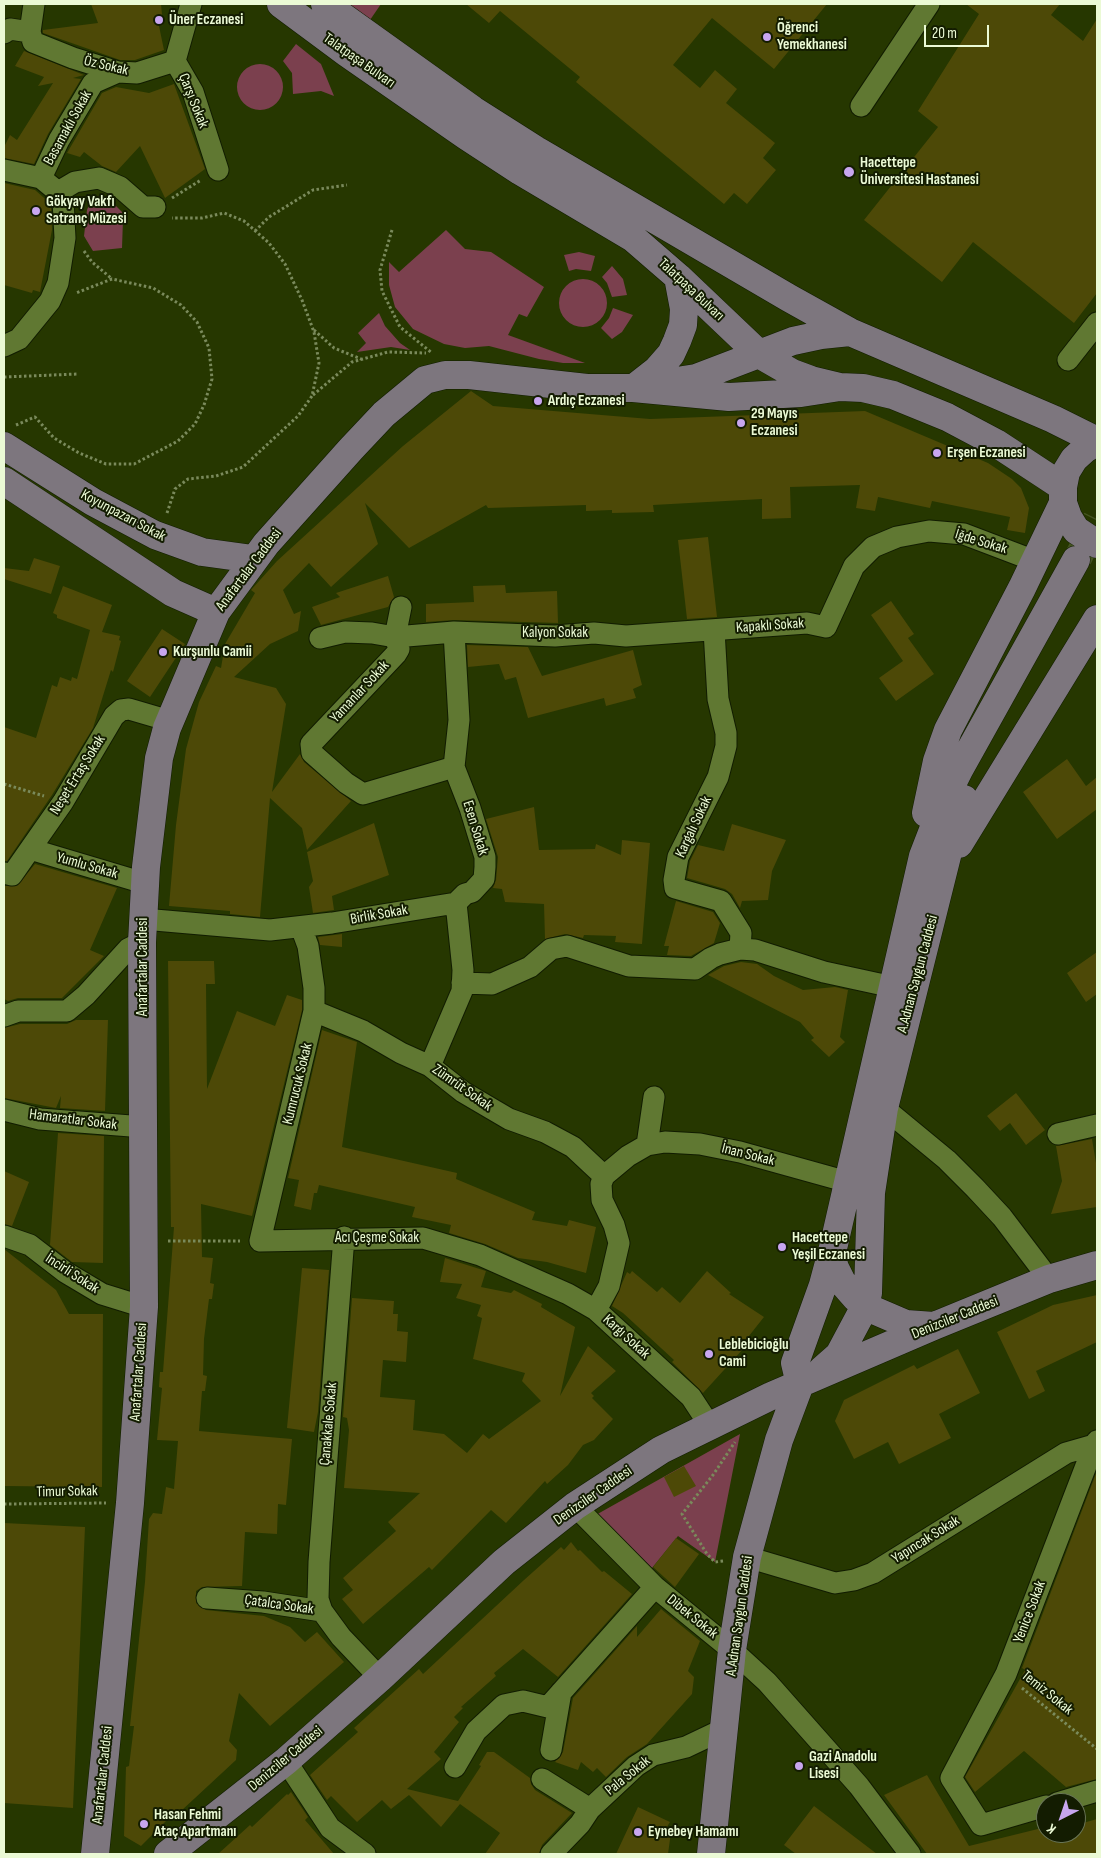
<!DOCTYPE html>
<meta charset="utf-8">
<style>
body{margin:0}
#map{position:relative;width:1101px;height:1858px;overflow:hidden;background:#263700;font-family:"Sofia Sans Condensed",sans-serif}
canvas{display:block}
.frame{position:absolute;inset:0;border:5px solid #ebfad5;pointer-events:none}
.north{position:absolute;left:1036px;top:1793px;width:50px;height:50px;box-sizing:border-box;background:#131c01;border:1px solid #697556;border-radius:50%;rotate:221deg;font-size:14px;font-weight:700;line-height:20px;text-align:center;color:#ebfad5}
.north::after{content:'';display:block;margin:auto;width:18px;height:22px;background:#c8a6ef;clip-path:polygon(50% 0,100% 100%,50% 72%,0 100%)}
.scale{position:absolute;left:924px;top:25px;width:65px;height:22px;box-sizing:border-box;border:2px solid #ebfad5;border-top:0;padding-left:6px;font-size:15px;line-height:18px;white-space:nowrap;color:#ebfad5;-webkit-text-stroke:4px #131c01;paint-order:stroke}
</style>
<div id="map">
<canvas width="1101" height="1858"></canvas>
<div class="frame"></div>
<div class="north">K</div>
<div class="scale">20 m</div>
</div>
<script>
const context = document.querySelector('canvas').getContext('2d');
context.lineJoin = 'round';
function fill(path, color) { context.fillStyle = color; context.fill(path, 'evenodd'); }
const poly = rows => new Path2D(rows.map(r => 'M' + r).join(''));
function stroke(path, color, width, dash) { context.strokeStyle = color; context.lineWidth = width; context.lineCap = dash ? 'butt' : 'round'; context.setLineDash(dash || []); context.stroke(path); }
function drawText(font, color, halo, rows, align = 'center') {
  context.font = font + ' "Sofia Sans Condensed",sans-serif'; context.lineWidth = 4; context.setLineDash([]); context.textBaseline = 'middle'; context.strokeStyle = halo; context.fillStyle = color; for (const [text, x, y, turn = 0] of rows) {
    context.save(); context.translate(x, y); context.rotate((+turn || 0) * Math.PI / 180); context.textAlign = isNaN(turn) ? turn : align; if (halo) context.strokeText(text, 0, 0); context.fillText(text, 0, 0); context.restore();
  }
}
fill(poly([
 [348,4,381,4,370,20],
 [296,44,321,64,334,96,321,91,293,94,292,73,283,61],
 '237 87a23 23 0 1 1 46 0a23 23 0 1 1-46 0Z',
 [98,196,107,197,125,215,123,219,122,248,93,251,84,236,87,210,92,197],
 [446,230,465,249,491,252,544,287,527,317,519,314,508,335,585,363,563,363,539,359,489,346,465,348,444,344,413,329,395,307,389,285,389,262,399,272],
 [579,252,595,256,591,271,576,269,569,271,564,255],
 [612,266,623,279,627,295,612,297,607,283,602,277],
 '559 303a24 24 0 1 1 48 0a24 24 0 1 1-48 0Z',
 [613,308,633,315,622,332,612,339,601,328,609,318],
 [379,313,385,326,400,343,410,350,391,347,357,352,366,343,358,333],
 [740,1434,715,1562,678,1536,652,1568,594,1516]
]), '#7b404e');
fill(poly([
 [91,4,161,4,163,25,159,26,164,50,135,60,120,60,43,33,43,30,98,23],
 [466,4,827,4,774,69,712,18,673,65,700,88,715,70,737,89,726,103,775,143,763,158,776,170,747,204,734,193,724,204,576,82,580,77,500,11,489,23],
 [966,4,1060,4,1051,15,1083,41,1097,19,1097,293,1074,323,973,242,942,282,864,220,938,127,918,111,979,14],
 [24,51,84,75,73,78,81,79,48,134,34,164,4,158,4,147,10,135,17,140,53,83,38,86,44,77,15,66],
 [174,84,205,169,165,198,140,146,116,172,102,166,84,152,80,157,67,153,102,93,116,87,149,93],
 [4,183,35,190,51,204,52,230,40,292,33,290,32,293,4,285],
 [471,391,493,406,650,419,865,411,988,463,1012,479,1021,488,1029,508,1025,533,1007,530,1010,517,932,501,930,508,878,497,875,511,856,508,860,485,790,487,791,518,762,519,762,499,653,505,654,512,612,513,612,510,586,511,586,505,488,508,486,505,409,548,365,503,378,544,331,587,309,563,283,590,294,614,301,611,298,631,270,644,234,677,276,688,286,704,272,792,300,754,304,762,351,801,307,850,302,828,270,798,260,917,230,914,230,911,169,906,176,825,186,749,199,702,216,666,221,668,225,644,255,593,251,590,277,561,403,446],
 [708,537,717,617,687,619,678,540],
 [34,558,60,566,51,594,4,579,4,568,29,571],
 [388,576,394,597,388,607,321,625,312,607,340,597,336,593],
 [505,585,506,593,557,591,558,623,454,620,426,622,426,604,474,602,473,586],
 [63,586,112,605,102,632,120,636,119,640,121,641,113,672,111,670,93,728,52,795,7,861,4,861,4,727,36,738,52,685,57,687,60,677,71,681,72,677,77,679,90,630,57,618,57,615,53,613],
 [891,601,914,634,908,638,934,674,896,701,879,678,903,661,871,615],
 [162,629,185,644,150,697,127,681],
 [467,645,528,647,542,676,633,650,642,685,633,689,636,698,606,706,604,698,528,718,516,677,505,680,499,664,468,667],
 [1067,759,1086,786,1097,777,1097,809,1057,839,1023,792],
 [534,807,539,850,595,849,596,844,621,855,622,840,650,843,642,944,615,942,616,936,584,935,583,938,565,934,545,939,544,904,505,902,502,889,493,888,496,880,498,857,486,819],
 [374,823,389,875,332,896,334,910,313,913,309,887,313,881,307,852],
 [732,824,786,840,772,871,768,900,742,901,740,908,732,894,725,889,687,878,690,861,698,845,724,851],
 [35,864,117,888,90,950,104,956,62,998,18,998,8,1001,4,999,4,886,17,886],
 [676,901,713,912,720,923,714,943,691,956,667,955,669,946,664,946],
 [342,934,342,947,320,945,318,937],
 [1097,952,1097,994,1086,1002,1067,973],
 [168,961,214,961,215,984,206,984,207,1089,237,1011,275,1026,287,995,302,1000,302,1010,252,1216,201,1204,202,1257,213,1258,210,1283,214,1284,212,1299,209,1299,204,1339,203,1375,207,1376,205,1391,202,1391,199,1431,292,1439,286,1505,278,1504,277,1534,245,1532,242,1586,202,1587,196,1591,196,1603,206,1610,264,1616,290,1627,305,1642,317,1632,344,1662,270,1726,239,1693,229,1741,237,1750,236,1760,181,1811,176,1811,141,1846,124,1836,126,1767,129,1766,134,1726,130,1726,145,1582,149,1519,153,1513,162,1514,166,1487,174,1489,178,1441,157,1440,162,1388,159,1387,160,1372,163,1372,174,1227,171,1227],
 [741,962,757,964,774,976,803,990,835,987,848,990,840,1037,845,1042,829,1057,811,1040,814,1038,800,1022,708,975,724,966],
 [76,1020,108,1020,105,1111,60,1108,61,1096,56,1108,4,1098,4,1028,20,1024,67,1024],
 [322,1030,357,1042,342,1147,457,1173,456,1179,535,1212,532,1220,567,1226,569,1220,596,1227,586,1273,547,1262,518,1258,485,1244,449,1233,451,1225,412,1217,415,1207,319,1185,317,1193,314,1193,311,1210,294,1206,299,1180,288,1178],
 [1016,1093,1045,1130,1026,1145,1010,1123,1000,1131,987,1116],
 [58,1133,104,1136,103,1263,72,1262,50,1245],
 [1092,1139,1097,1169,1097,1207,1051,1214,1062,1181,1056,1146],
 [4,1171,29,1182,12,1226,4,1224],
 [4,1249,56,1290,69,1314,103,1314,102,1487,4,1486],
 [445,1258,486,1271,481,1287,511,1293,514,1290,542,1304,541,1307,575,1327,560,1396,588,1346,616,1371,591,1393,594,1396,592,1398,613,1419,594,1440,583,1445,568,1465,547,1484,545,1481,506,1523,491,1510,432,1570,429,1567,363,1624,342,1599,353,1590,343,1578,396,1531,388,1522,420,1493,344,1488,349,1430,347,1418,343,1417,352,1298,394,1301,393,1314,398,1314,397,1331,408,1332,406,1362,383,1360,380,1397,415,1400,413,1430,444,1434,467,1453,483,1434,489,1439,541,1401,522,1381,525,1373,473,1359,482,1318,477,1316,481,1305,456,1298,462,1284,440,1282],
 [302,1268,329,1270,318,1412,314,1432,287,1428],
 [632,1271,657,1292,662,1287,680,1303,707,1271,731,1293,729,1294,764,1317,741,1346,744,1348,703,1393,672,1362,674,1360,623,1313,612,1306,627,1272,630,1274],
 [1097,1295,1097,1342,1036,1371,1045,1391,1029,1399,997,1332,1053,1305],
 [958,1349,980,1393,939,1414,951,1438,899,1464,888,1442,854,1459,835,1421,844,1400,914,1365,917,1369],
 [684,1466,696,1486,674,1497,664,1477],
 [1097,1471,1097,1779,1066,1787,1024,1751,975,1792,965,1777,1025,1670,1022,1668],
 [4,1523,85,1527,73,1808,4,1803],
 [676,1538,699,1554,675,1587,653,1567],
 [571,1542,578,1551,580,1550,602,1572,604,1571,632,1594,558,1677,523,1649,494,1673,496,1676,461,1707,463,1708,454,1717,459,1722,434,1752,441,1759,407,1789,458,1801,481,1766,479,1765,487,1752,494,1752,530,1778,531,1784,535,1790,572,1813,542,1845,539,1854,485,1854,500,1833,460,1804,441,1827,409,1795,391,1809,382,1800,357,1822,331,1796,327,1800,310,1775,358,1732,354,1728,419,1669,423,1674,524,1580,561,1547,564,1550],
 [661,1609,700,1641,688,1671,694,1677,692,1694,647,1744,627,1757,606,1777,597,1768,593,1772,581,1762,578,1770,555,1762,563,1752,573,1698,637,1626,637,1637],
 [927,1775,969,1846,1046,1827,1046,1833,1076,1833,1076,1825,1097,1819,1097,1854,927,1854,884,1795],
 [291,1792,308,1817,305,1820,334,1854,218,1854,250,1825,252,1827,287,1794,288,1795],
 [814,1806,877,1854,796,1854,784,1845],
 [638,1807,670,1822,665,1830,671,1832,668,1854,616,1854]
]), '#4d4907');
stroke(poly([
 [1078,558,1097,519]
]), '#445420', 28, [28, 14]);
const minor = poly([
 [191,4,175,61,193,92,218,170],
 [30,32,34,4],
 [4,33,10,29,30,32,33,42,73,58,118,72,137,73,175,61],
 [861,106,929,4],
 [4,170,41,178,58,192,63,200,65,238,58,283,50,301,19,339,4,346],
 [41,178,59,140,93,83,118,72],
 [58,192,75,182,99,178,120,187,143,207,155,207],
 [1068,360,1097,323],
 [401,607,395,637,399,649,396,654,311,744,312,753,346,783,363,794,454,767],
 [714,630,718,699,726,733,726,746,718,777,678,857,674,880,675,888,721,901,741,933,740,949],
 [320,638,345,632,372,633,395,637,454,632,555,636,594,633,626,636,807,623,826,627,854,566,873,547,897,537,929,531,964,534,1035,561],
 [30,849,144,883],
 [4,873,12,875,63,802,114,716,121,710,129,709,170,721],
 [143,919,270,930,332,923,456,903],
 [301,927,308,946,314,988,314,1011,260,1241,423,1238,480,1255,568,1294,596,1310,691,1397,710,1426],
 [462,983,492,984,530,967,551,949,567,946,629,966,695,969,711,958,720,954,740,949,755,950,824,972,893,987],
 [314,1011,363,1031,401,1053,430,1066,463,1092,509,1119,545,1132,573,1147,604,1176],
 [4,1016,18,1011,67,1011,86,995,128,949,142,942],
 [430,1066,462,991,463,970,456,903,465,894,472,892,484,879,485,867,485,857,470,808,454,767,459,720,454,632],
 [884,1108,947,1160,975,1188,1002,1217,1049,1279],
 [4,1110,40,1119,144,1127],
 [1058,1134,1097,1125],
 [647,1145,665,1142,700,1144,740,1152,848,1182],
 [604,1176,628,1156,647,1145,654,1097],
 [4,1236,30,1245,65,1272,102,1294,144,1307],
 [596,1310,609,1286,619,1243,614,1225,602,1200,601,1184,604,1176],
 [575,1506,655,1587,732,1650,767,1682,859,1786,910,1854],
 [747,1557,835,1583,854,1580,873,1573,1066,1453,1094,1445],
 [207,1598,263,1602,322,1611,341,1637,380,1678],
 [322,1611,318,1599,319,1562,344,1237],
 [551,1750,561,1692],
 [286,1761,330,1828,365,1854],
 [455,1767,476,1731,504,1705,523,1701,548,1707,655,1587],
 [542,1779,590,1809],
 [1057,1803,1097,1791],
 [1046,1806,981,1825,951,1778,1006,1674,1094,1445,1097,1441],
 [551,1854,580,1824,590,1809,636,1766,653,1755,686,1747,726,1728]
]);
const major = poly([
 [281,4,347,53,465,135,520,171,633,238,678,277,759,354,792,373,811,380,840,387,863,388,893,395,947,417,996,443,1063,487],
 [325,4,473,110,536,150,789,298,850,332,1053,419,1097,441],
 [664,383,696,378,793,341,821,335,850,332],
 [634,388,657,370,671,354,677,341,683,325,684,309,678,277],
 [1097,442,1085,449,1074,459,1066,472,1063,487,1063,503,1068,517,1076,530,1097,544],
 [4,446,93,502,155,535,202,552,253,559],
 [4,481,173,593,216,612],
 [926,813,937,761,948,730,1022,588,1063,503],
 [959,844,1097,619],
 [831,1254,835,1268,842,1282,856,1298,871,1309,906,1324,934,1326],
 [822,1370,839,1355,863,1310,868,1293,871,1193,884,1108,959,808,964,799],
 [95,1854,130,1503,144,1307,142,942,146,867,159,758,167,728,216,612,266,544,351,449,384,414,425,380,445,375,469,375,587,388,633,388,729,397,801,393,840,387],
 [168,1854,286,1761,380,1678,504,1562,575,1506,661,1450,771,1396,934,1326,1049,1279,1097,1265],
 [711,1854,732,1650,747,1557,779,1440,800,1384,795,1363,823,1285,834,1244,923,856,947,794,959,770,1076,560]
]);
stroke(minor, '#111c00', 23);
stroke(major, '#111c00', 29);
stroke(poly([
 [172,198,201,180],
 [392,230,380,270,382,291,400,327,432,353],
 [255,231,269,217,313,190,347,185],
 [84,251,92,262,111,278],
 [314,330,334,348,361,359],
 [4,377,78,374],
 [313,395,352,362,388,352,426,353],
 [16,425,35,417,54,438,79,453,106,464,134,464,178,441,195,424,204,405,212,379,209,348,197,322,181,305,153,288,112,279,76,293],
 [167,513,175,489,188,479,216,476,243,467,298,416,312,396,319,363,314,332,302,300,285,264,269,243,244,221,224,213,202,218,172,218],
 [4,784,44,796],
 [168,1241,240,1241],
 [4,1504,106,1503],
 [723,1561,715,1562,707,1554,682,1514,713,1475,735,1442],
 [1022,1688,1097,1749]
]), '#7a8a5b', 3, [2.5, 2.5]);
stroke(minor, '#607832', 21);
stroke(major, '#7d767e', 28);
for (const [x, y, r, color] of [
 [159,20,5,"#c8a6ef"],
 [767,37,5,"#c8a6ef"],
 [849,172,6,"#c8a6ef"],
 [36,211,5,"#c8a6ef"],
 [538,401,5,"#c8a6ef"],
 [741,423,5,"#c8a6ef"],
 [937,453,5,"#c8a6ef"],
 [163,652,5,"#c8a6ef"],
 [782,1247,5,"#c8a6ef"],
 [709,1354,5,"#c8a6ef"],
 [799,1766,5,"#c8a6ef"],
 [144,1824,5,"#c8a6ef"],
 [638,1832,5,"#c8a6ef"]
]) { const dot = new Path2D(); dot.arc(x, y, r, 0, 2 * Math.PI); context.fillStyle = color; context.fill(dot); stroke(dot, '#131c01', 2); }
drawText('bold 15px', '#ebfad5', '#131c01', [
 ["Üner Eczanesi",169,20],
 ["Öğrenci",777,28],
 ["Yemekhanesi",777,45],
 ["Hacettepe",860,163],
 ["Üniversitesi Hastanesi",860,180],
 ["Gökyay Vakfı",46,202],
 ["Satranç Müzesi",46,219],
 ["Ardıç Eczanesi",548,401],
 ["29 Mayıs",751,414],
 ["Eczanesi",751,431],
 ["Erşen Eczanesi",947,453],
 ["Kurşunlu Camii",173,652],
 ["Hacettepe",792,1238],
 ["Yeşil Eczanesi",792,1255],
 ["Leblebicioğlu",719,1345],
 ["Cami",719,1362],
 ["Gazi Anadolu",809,1757],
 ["Lisesi",809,1774],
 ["Hasan Fehmi",154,1815],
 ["Ataç Apartmanı",154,1832],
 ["Eynebey Hamamı",648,1832]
], 'left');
drawText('15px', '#ebfad5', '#131c01', [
 ["Talatpaşa Bulvarı",359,61,35],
 ["Öz Sokak",106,66,13],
 ["Çarşı Sokak",193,101,68],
 ["Basamaklı Sokak",68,128,-61],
 ["Talatpaşa Bulvarı",691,290,43],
 ["Koyunpazarı Sokak",123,516,28],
 ["İğde Sokak",981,542,17],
 ["Anafartalar Caddesi",249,570,-53],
 ["Kapaklı Sokak",770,626,-4],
 ["Kalyon Sokak",555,633],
 ["Yamanlar Sokak",360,692,-47],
 ["Neşet Ertaş Sokak",78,775,-58],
 ["Kargalı Sokak",694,827,-65],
 ["Esen Sokak",475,828,73],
 ["Yumlu Sokak",87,866,16],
 ["Birlik Sokak",379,915,-10],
 ["Anafartalar Caddesi",143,967,-90],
 ["A.Adnan Saygun Caddesi",918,974,-75],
 ["Kumrucuk Sokak",298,1084,-76],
 ["Zümrüt Sokak",462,1088,35],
 ["Hamaratlar Sokak",73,1120,7],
 ["İnan Sokak",748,1155,14],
 ["Acı Çeşme Sokak",377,1238],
 ["İncirli Sokak",72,1274,33],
 ["Denizciler Caddesi",955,1318,-22],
 ["Kargı Sokak",626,1337,42],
 ["Anafartalar Caddesi",139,1372,-86],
 ["Çanakkale Sokak",329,1424,-85],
 ["Timur Sokak",67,1492,-1],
 ["Denizciler Caddesi",593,1496,-35],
 ["Yapıncak Sokak",926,1540,-32],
 ["Çatalca Sokak",279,1605,8],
 ["Yenice Sokak",1030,1612,-69],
 ["A.Adnan Saygun Caddesi",740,1616,-82],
 ["Dibek Sokak",692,1617,39],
 ["Temiz Sokak",1047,1693,39],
 ["Denizciler Caddesi",286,1759,-40],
 ["Anafartalar Caddesi",103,1775,-84],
 ["Pala Sokak",628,1776,-39]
]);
</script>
